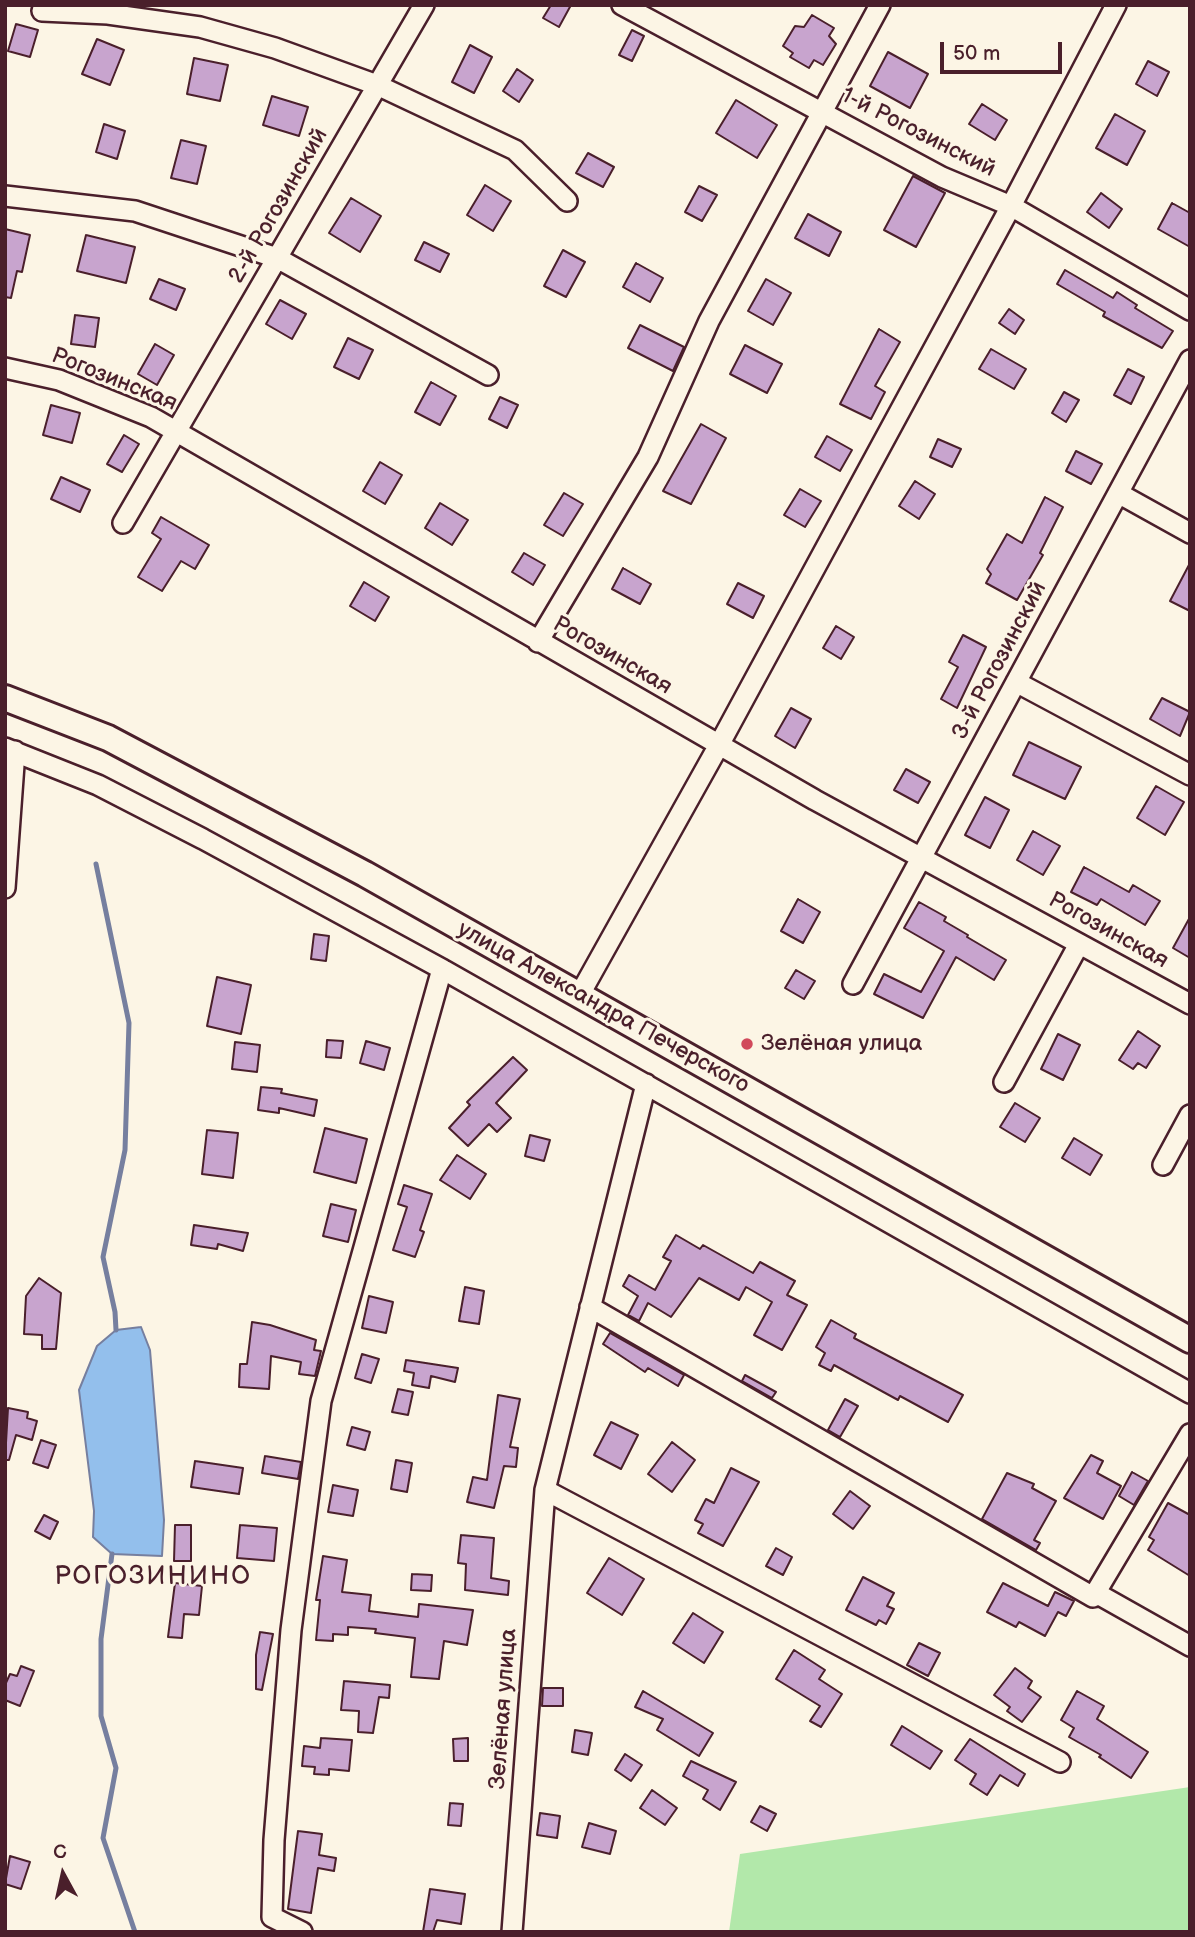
<!DOCTYPE html>
<meta charset="utf-8">
<style>
body{margin:0}
#map{position:relative;width:1195px;height:1937px;overflow:hidden;background:#fcf5e5;font-family:"Balsamiq Sans",sans-serif}
canvas{display:block}
.frame{position:absolute;inset:0;border:7px solid #4a1f2b;pointer-events:none}
.north{position:absolute;left:28px;top:1839px;width:70px;height:70px;-webkit-text-stroke:5px #fcf5e5;paint-order:stroke;rotate:352deg;font-size:19px;font-weight:700;line-height:28px;text-align:center;color:#4a1f2b}
.north::after{content:'';display:block;margin:auto;width:24px;height:32px;background:#4a1f2b;clip-path:polygon(50% 0,100% 100%,50% 72%,0 100%)}
.scale{position:absolute;left:940px;top:42px;width:122px;height:32px;box-sizing:border-box;border:4px solid #4a1f2b;border-top:0;padding-left:9px;font-size:21px;line-height:24px;white-space:nowrap;color:#4a1f2b;-webkit-text-stroke:5px #fcf5e5;paint-order:stroke}
</style>
<div id="map">
<canvas width="1195" height="1937"></canvas>
<div class="frame"></div>
<div class="north">С</div>
<div class="scale">50 m</div>
</div>
<script>
const context = document.querySelector('canvas').getContext('2d');
context.lineJoin = 'round';
function fill(path, color) { context.fillStyle = color; context.fill(path, 'evenodd'); }
const poly = rows => new Path2D(rows.map(r => 'M' + r).join(''));
function stroke(path, color, width, dash) { context.strokeStyle = color; context.lineWidth = width; context.lineCap = dash ? 'butt' : 'round'; context.setLineDash(dash || []); context.stroke(path); }
function drawText(font, color, halo, rows, align = 'center') {
  context.font = font + ' "Balsamiq Sans",sans-serif'; context.lineWidth = 6; context.setLineDash([]); context.textBaseline = 'middle'; context.strokeStyle = halo; context.fillStyle = color; for (const [text, x, y, turn = 0] of rows) {
    context.save(); context.translate(x, y); context.rotate((+turn || 0) * Math.PI / 180); context.textAlign = isNaN(turn) ? turn : align; if (halo) context.strokeText(text, 0, 0); context.fillText(text, 0, 0); context.restore();
  }
}
fill(poly([
 [1190,1787,1190,1932,729,1932,740,1854]
]), '#b2e8aa');
const water = poly([
 [141,1327,150,1350,164,1520,162,1556,112,1554,93,1537,94,1511,79,1390,97,1346,116,1330,141,1327]
]);
fill(water, '#93bfec');
stroke(water, '#767f9f', 2);
stroke(poly([
 [96,864,129,1023,125,1150,103,1257,115,1312,116,1330],
 [112,1554,101,1639,101,1716,116,1768,103,1838,135,1932]
]), '#767f9f', 5);
const building = poly([
 [551,5,571,5,559,27,543,18,551,5],
 [812,15,834,28,829,36,836,44,823,65,814,60,809,68,790,57,793,53,783,46,795,26,804,27,812,15],
 [16,24,38,30,30,57,8,51,16,24],
 [632,30,644,36,632,61,619,55,632,30],
 [97,39,124,50,110,85,82,74,97,39],
 [470,45,492,57,474,93,452,82,470,45],
 [888,52,928,74,910,108,870,86,888,52],
 [194,58,228,65,220,101,187,94,194,58],
 [1148,61,1169,72,1157,96,1136,84,1148,61],
 [517,69,533,80,519,102,503,91,517,69],
 [272,96,308,107,299,136,263,125,272,96],
 [736,100,777,125,757,158,716,133,736,100],
 [982,104,1007,120,995,140,969,124,982,104],
 [1115,114,1145,131,1127,165,1096,148,1115,114],
 [104,124,125,131,117,159,96,152,104,124],
 [181,140,206,146,197,184,171,178,181,140],
 [588,153,614,167,603,187,576,173,588,153],
 [913,176,945,193,916,247,884,230,913,176],
 [485,185,511,201,493,231,467,215,485,185],
 [699,186,717,195,702,221,685,212,699,186],
 [1101,193,1122,209,1109,228,1087,212,1101,193],
 [351,198,381,216,360,252,329,233,351,198],
 [1172,203,1190,213,1190,247,1158,229,1172,203],
 [808,214,841,232,829,256,795,238,808,214],
 [5,229,30,235,22,272,17,271,11,298,5,297,5,229],
 [86,235,135,247,126,283,77,271,86,235],
 [424,242,449,254,440,272,415,260,424,242],
 [563,250,585,262,566,297,544,286,563,250],
 [636,263,663,278,650,302,623,287,636,263],
 [1065,270,1113,298,1117,292,1137,305,1135,308,1173,331,1162,348,1103,316,1105,312,1057,284,1065,270],
 [159,279,185,289,176,310,150,299,159,279],
 [766,279,791,293,773,325,748,311,766,279],
 [280,300,306,314,292,339,266,324,280,300],
 [1009,309,1024,320,1015,334,999,323,1009,309],
 [75,315,99,318,95,347,71,344,75,315],
 [640,325,684,347,673,371,628,348,640,325],
 [879,329,900,342,875,386,885,392,871,419,840,404,879,329],
 [348,338,373,350,359,379,334,367,348,338],
 [155,344,174,355,157,385,138,374,155,344],
 [745,345,782,364,767,393,730,374,745,345],
 [991,349,1026,369,1014,389,979,369,991,349],
 [1128,369,1144,377,1131,404,1114,395,1128,369],
 [431,382,456,396,440,425,415,412,431,382],
 [1064,392,1079,400,1066,422,1052,413,1064,392],
 [500,397,518,405,507,428,489,419,500,397],
 [51,405,80,413,72,443,43,435,51,405],
 [701,424,726,438,691,504,663,491,701,424],
 [124,435,139,444,122,472,107,464,124,435],
 [827,436,852,450,840,471,815,457,827,436],
 [938,439,961,449,952,467,930,457,938,439],
 [1076,451,1102,464,1091,484,1066,471,1076,451],
 [380,462,402,475,385,504,363,491,380,462],
 [61,477,90,490,80,512,51,499,61,477],
 [915,481,935,494,919,519,899,506,915,481],
 [800,489,821,501,805,527,784,515,800,489],
 [564,493,583,504,563,536,544,525,564,493],
 [1045,497,1063,507,1040,553,1043,555,1017,600,986,583,991,574,987,569,1007,534,1022,543,1045,497],
 [440,503,468,520,452,545,425,528,440,503],
 [161,517,209,545,195,569,181,561,162,591,138,577,161,539,152,533,161,517],
 [524,553,545,565,533,585,512,572,524,553],
 [1190,563,1190,611,1170,601,1190,563],
 [623,568,651,584,640,604,612,589,623,568],
 [364,582,389,597,375,621,350,606,364,582],
 [738,583,764,596,753,618,727,604,738,583],
 [836,626,854,637,841,659,823,648,836,626],
 [963,635,986,647,957,708,941,699,958,667,949,662,963,635],
 [1162,698,1190,712,1180,736,1150,719,1162,698],
 [791,708,811,719,795,748,775,736,791,708],
 [1029,742,1081,767,1065,799,1013,775,1029,742],
 [906,769,930,782,918,803,894,790,906,769],
 [1156,786,1184,802,1165,835,1137,818,1156,786],
 [985,797,1009,810,990,848,965,835,985,797],
 [1033,831,1060,846,1043,875,1017,860,1033,831],
 [1084,867,1129,892,1133,885,1160,901,1145,925,1101,899,1097,905,1071,892,1084,867],
 [798,899,820,912,803,943,781,931,798,899],
 [919,902,946,917,944,921,968,935,967,937,1006,960,994,980,956,957,923,1018,874,994,884,974,921,992,944,951,904,928,919,902],
 [1190,917,1190,958,1173,948,1190,917],
 [314,934,329,936,326,961,311,959,314,934],
 [796,970,815,981,804,999,785,988,796,970],
 [217,977,251,985,241,1034,207,1026,217,977],
 [1138,1031,1160,1046,1146,1068,1138,1063,1133,1069,1119,1060,1138,1031],
 [1058,1034,1080,1045,1063,1080,1041,1069,1058,1034],
 [327,1040,343,1041,341,1058,326,1057,327,1040],
 [366,1041,390,1048,384,1070,360,1063,366,1041],
 [235,1042,260,1045,257,1072,232,1069,235,1042],
 [513,1057,527,1070,496,1103,511,1118,497,1132,489,1124,468,1146,449,1128,470,1105,467,1102,513,1057],
 [261,1087,282,1089,281,1093,317,1100,314,1116,279,1108,279,1113,258,1110,261,1087],
 [1015,1103,1040,1118,1025,1142,1000,1127,1015,1103],
 [325,1128,367,1139,356,1183,314,1172,325,1128],
 [207,1130,238,1133,233,1178,202,1174,207,1130],
 [530,1135,550,1140,544,1161,525,1156,530,1135],
 [1074,1138,1102,1155,1090,1175,1062,1158,1074,1138],
 [457,1155,486,1174,470,1199,440,1180,457,1155],
 [404,1185,432,1194,420,1230,424,1232,415,1257,393,1250,407,1207,398,1204,404,1185],
 [331,1204,356,1210,348,1242,323,1236,331,1204],
 [194,1225,248,1233,243,1251,218,1244,217,1249,191,1245,194,1225],
 [676,1235,700,1249,703,1245,753,1273,760,1262,795,1281,787,1295,807,1305,782,1350,754,1335,772,1302,746,1287,739,1300,699,1278,671,1317,648,1303,639,1321,628,1315,638,1296,623,1286,629,1275,655,1290,671,1261,663,1257,676,1235],
 [39,1278,61,1293,56,1349,42,1349,42,1335,24,1334,26,1296,39,1278],
 [465,1287,484,1291,479,1324,459,1321,465,1287],
 [369,1296,393,1302,386,1333,362,1328,369,1296],
 [831,1320,856,1334,854,1338,963,1395,948,1422,900,1396,898,1400,834,1365,831,1371,819,1365,825,1353,816,1347,831,1320],
 [252,1322,270,1325,316,1340,314,1350,321,1351,315,1376,299,1374,301,1362,271,1356,269,1389,239,1387,240,1364,247,1364,252,1322],
 [610,1333,684,1375,678,1386,648,1368,645,1372,603,1344,610,1333],
 [362,1354,379,1359,371,1383,355,1378,362,1354],
 [406,1360,458,1368,455,1382,431,1376,429,1388,412,1385,414,1373,404,1371,406,1360],
 [745,1375,776,1392,772,1398,742,1381,745,1375],
 [398,1389,413,1392,408,1415,392,1412,398,1389],
 [498,1395,520,1399,510,1447,518,1448,516,1467,504,1466,494,1508,467,1502,473,1477,487,1480,498,1395],
 [845,1399,858,1406,840,1437,828,1430,845,1399],
 [8,1408,28,1412,27,1418,37,1421,32,1440,16,1435,9,1460,5,1460,8,1408],
 [611,1422,638,1435,621,1469,594,1455,611,1422],
 [352,1427,370,1432,365,1450,347,1445,352,1427],
 [41,1440,56,1445,48,1468,33,1463,41,1440],
 [672,1442,695,1460,672,1492,648,1474,672,1442],
 [1091,1455,1103,1461,1097,1473,1121,1486,1103,1519,1064,1498,1091,1455],
 [265,1456,301,1462,298,1479,262,1473,265,1456],
 [396,1460,412,1463,407,1492,391,1489,396,1460],
 [195,1461,243,1468,239,1494,191,1487,195,1461],
 [731,1468,759,1482,723,1546,698,1533,703,1524,695,1520,706,1499,714,1503,731,1468],
 [1132,1472,1148,1481,1134,1505,1119,1496,1132,1472],
 [1007,1473,1034,1484,1032,1488,1056,1501,1034,1540,1040,1543,1036,1550,982,1519,1007,1473],
 [333,1485,358,1490,353,1516,328,1512,333,1485],
 [850,1491,870,1506,853,1529,833,1514,850,1491],
 [1168,1503,1190,1515,1190,1576,1148,1550,1154,1540,1149,1537,1168,1503],
 [44,1515,58,1522,50,1539,35,1531,44,1515],
 [175,1525,191,1525,191,1561,174,1561,175,1525],
 [240,1525,277,1528,274,1561,237,1558,240,1525],
 [461,1535,494,1538,491,1578,509,1581,508,1595,465,1590,466,1564,458,1563,461,1535],
 [776,1548,792,1557,783,1575,766,1566,776,1548],
 [323,1556,347,1560,342,1592,371,1595,369,1611,418,1617,419,1604,473,1610,467,1645,444,1641,439,1679,411,1677,415,1638,375,1633,376,1629,348,1627,348,1635,333,1634,333,1641,316,1640,320,1600,316,1600,323,1556],
 [609,1558,644,1579,622,1615,587,1593,609,1558],
 [412,1574,432,1575,431,1591,411,1590,412,1574],
 [863,1577,894,1593,887,1606,894,1609,886,1624,879,1620,876,1625,846,1610,863,1577],
 [175,1583,202,1586,199,1615,184,1614,182,1638,168,1637,175,1583],
 [1003,1583,1048,1606,1055,1592,1074,1601,1066,1616,1058,1612,1045,1636,1019,1622,1016,1627,987,1612,1003,1583],
 [693,1613,723,1632,704,1663,673,1643,693,1613],
 [260,1632,273,1634,262,1690,256,1689,256,1655,260,1632],
 [919,1643,940,1653,928,1676,907,1665,919,1643],
 [794,1650,825,1670,819,1679,842,1694,821,1727,810,1721,820,1706,776,1679,794,1650],
 [21,1666,34,1671,20,1706,5,1700,5,1685,10,1674,17,1676,21,1666],
 [1015,1668,1032,1681,1028,1688,1041,1697,1022,1722,1007,1711,1010,1707,994,1695,1015,1668],
 [344,1681,390,1685,389,1698,379,1697,373,1733,358,1732,359,1711,341,1710,344,1681],
 [543,1688,563,1688,563,1706,542,1706,543,1688],
 [643,1691,713,1733,699,1756,657,1730,663,1719,635,1707,643,1691],
 [1077,1691,1104,1706,1097,1719,1148,1752,1131,1778,1099,1757,1101,1755,1069,1737,1074,1728,1061,1720,1077,1691],
 [902,1726,942,1751,930,1769,891,1745,902,1726],
 [575,1730,592,1733,588,1755,572,1752,575,1730],
 [321,1738,352,1740,349,1771,329,1769,329,1775,314,1774,315,1767,302,1766,304,1746,320,1748,321,1738],
 [468,1738,468,1761,454,1761,453,1739,468,1738],
 [970,1739,1025,1774,1018,1786,1000,1775,987,1795,970,1784,976,1774,955,1760,970,1739],
 [625,1754,642,1765,631,1781,615,1770,625,1754],
 [691,1761,736,1782,720,1810,703,1799,708,1790,683,1776,691,1761],
 [652,1790,677,1808,665,1825,640,1808,652,1790],
 [450,1803,463,1804,461,1826,448,1825,450,1803],
 [760,1806,776,1814,767,1831,751,1822,760,1806],
 [540,1813,560,1816,557,1838,537,1835,540,1813],
 [589,1823,616,1831,610,1854,582,1847,589,1823],
 [298,1831,322,1834,319,1855,336,1858,334,1871,318,1868,311,1913,288,1909,298,1831],
 [10,1856,30,1862,21,1889,5,1884,10,1856],
 [430,1889,465,1894,461,1924,437,1920,433,1932,423,1932,430,1889]
]);
fill(building, '#c8a4ce');
stroke(building, '#4a1f2b', 2);
const minor = poly([
 [622,5,942,177,1011,206,1190,310],
 [42,11,108,14,200,27,275,48,377,85,515,150,567,201],
 [5,196,135,211,277,258,488,375],
 [5,368,59,380,151,417,815,800,1190,1004],
 [1118,493,1190,533],
 [123,523,424,5],
 [538,642,648,457,709,321,880,5],
 [1016,682,1190,775],
 [5,748,98,785,203,839,442,969,1190,1393],
 [5,888,15,751],
 [853,984,1190,360],
 [580,994,719,745,1011,206,1116,5],
 [1004,1082,1079,944],
 [1163,1165,1190,1115],
 [590,1307,1093,1597,1190,1434],
 [545,1490,1060,1762],
 [1096,1593,1190,1646],
 [302,1932,272,1917,274,1840,291,1630,321,1401,442,969],
 [512,1932,545,1490,646,1084]
]);
const major = poly([
 [5,698,108,738,365,874,1190,1340]
]);
stroke(minor, '#4a1f2b', 24);
stroke(major, '#4a1f2b', 30);
stroke(minor, '#fcf5e5', 19);
stroke(major, '#fcf5e5', 24);
for (const [x, y, r, color] of [
 [747,1044,7,"#d1495b"]
]) { const dot = new Path2D(); dot.arc(x, y, r, 0, 2 * Math.PI); context.fillStyle = color; context.fill(dot); stroke(dot, '#fcf5e5', 2.5); }
drawText('23px', '#4a1f2b', '#fcf5e5', [
 ["1-й Рогозинский",918,133,27],
 ["2-й Рогозинский",279,206,-60],
 ["Рогозинская",114,380,22],
 ["Рогозинская",612,656,30],
 ["3-й Рогозинский",1000,661,-62],
 ["Рогозинская",1108,931,29],
 ["улица Александра Печерского",603,1008,29],
 ["Зелёная улица",504,1709,-86]
]);
drawText('23px', '#4a1f2b', '#fcf5e5', [
 ["Зелёная улица",761,1044]
], 'left');
context.letterSpacing = '2px';
drawText('26px', '#4a1f2b', '#fcf5e5', [
 ["РОГОЗИНИНО",153,1577]
]);
context.letterSpacing = '0px';
</script>
